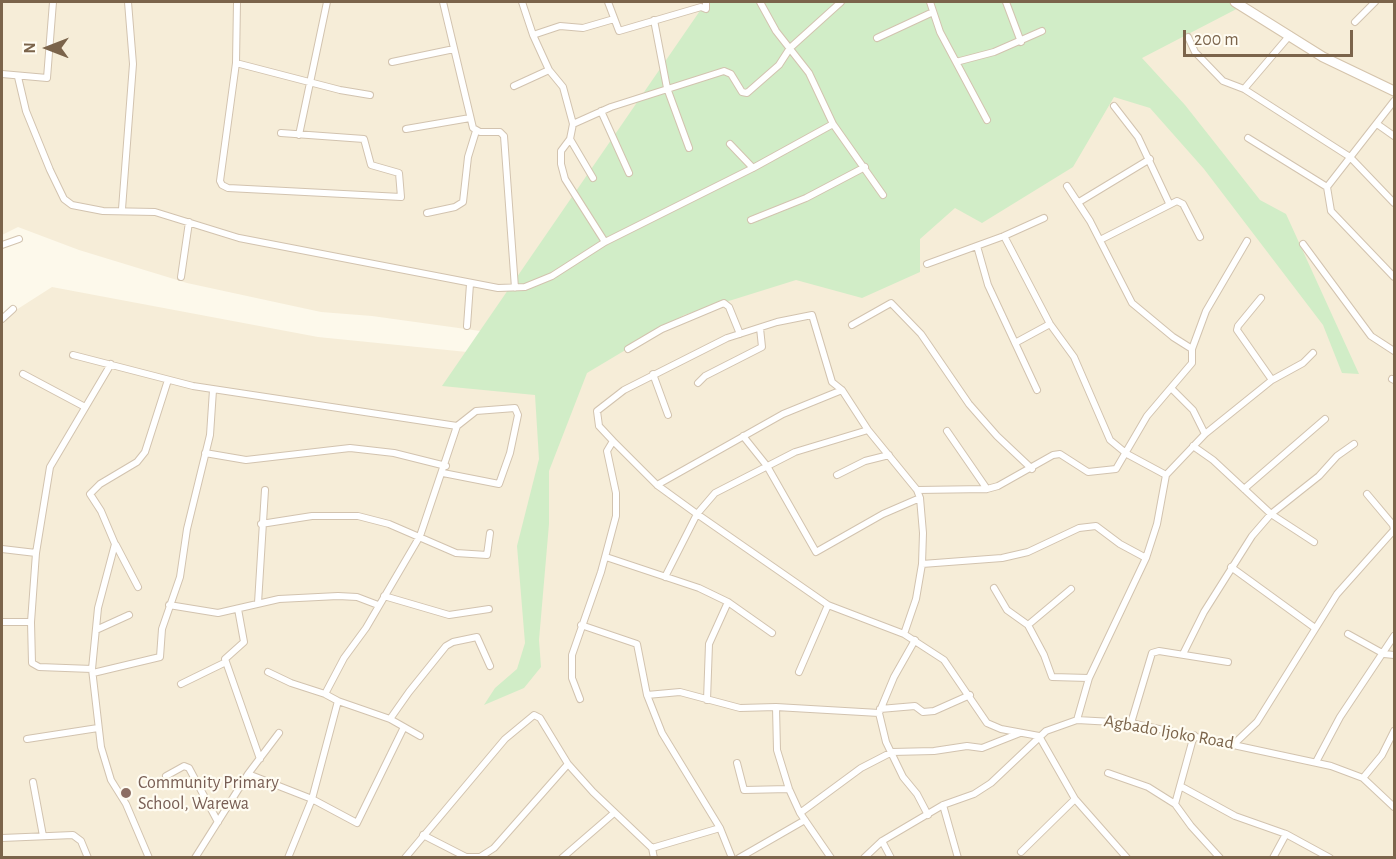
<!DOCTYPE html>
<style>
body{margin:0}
#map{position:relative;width:1396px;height:859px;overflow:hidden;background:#fdf9eb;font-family:"Alegreya Sans",sans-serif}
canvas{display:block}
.frame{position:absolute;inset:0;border:3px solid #7b644b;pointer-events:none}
.north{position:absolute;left:18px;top:18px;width:60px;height:60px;-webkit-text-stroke:4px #fffcf2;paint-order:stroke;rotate:270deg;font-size:16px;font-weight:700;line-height:24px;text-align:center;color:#7b644b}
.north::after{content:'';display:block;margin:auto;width:21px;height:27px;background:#7b644b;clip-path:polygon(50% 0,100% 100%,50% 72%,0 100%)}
.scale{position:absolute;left:1183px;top:30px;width:170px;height:27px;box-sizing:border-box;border:3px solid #7b644b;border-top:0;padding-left:8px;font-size:18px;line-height:21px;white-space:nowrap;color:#7b644b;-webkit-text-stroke:4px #fffcf2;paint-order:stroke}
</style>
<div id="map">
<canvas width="1396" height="859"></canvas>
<div class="frame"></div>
<div class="north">N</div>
<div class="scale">200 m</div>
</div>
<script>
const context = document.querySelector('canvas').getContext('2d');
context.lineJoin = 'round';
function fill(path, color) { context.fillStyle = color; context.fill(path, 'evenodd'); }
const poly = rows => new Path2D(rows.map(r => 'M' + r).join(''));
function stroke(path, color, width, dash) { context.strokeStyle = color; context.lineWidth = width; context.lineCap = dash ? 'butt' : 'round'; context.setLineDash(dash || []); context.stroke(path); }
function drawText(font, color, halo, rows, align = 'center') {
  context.font = font + ' "Alegreya Sans",sans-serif'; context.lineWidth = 4.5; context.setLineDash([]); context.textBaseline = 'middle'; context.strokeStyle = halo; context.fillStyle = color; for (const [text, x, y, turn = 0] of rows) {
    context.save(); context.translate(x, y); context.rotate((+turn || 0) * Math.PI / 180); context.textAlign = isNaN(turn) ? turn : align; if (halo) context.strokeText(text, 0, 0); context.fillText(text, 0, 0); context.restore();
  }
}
fill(poly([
 [2,2,1079,2,509,335,372,316,321,312,187,283,79,250,18,227,2,235],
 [1202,2,1394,2,1394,857,2,858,2,319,52,287,318,337,497,355]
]), '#f6edd8');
fill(poly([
 [706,2,1250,2,1142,58,1185,105,1260,200,1286,214,1359,374,1342,373,1323,325,1204,169,1150,108,1114,97,1073,167,982,223,955,208,920,239,920,272,862,298,796,280,684,315,587,373,549,471,549,524,539,640,541,667,524,688,484,705,495,688,517,669,525,643,517,546,539,459,535,395,442,386]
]), '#d1edc7');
const minor = poly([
 [237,2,236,63,220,181,222,185,228,188,401,197,399,173,371,165,364,139,281,133],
 [443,2,473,128,480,132,500,132,504,136,515,288],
 [522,2,533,35,549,70,563,87,573,124],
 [608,2,619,31,701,7,706,9,706,2],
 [760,2,776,31,809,73,833,124,883,195],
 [930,2,940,32,987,120],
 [1006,2,1021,42],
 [654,20,667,88,689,148],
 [1355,22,1375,2],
 [533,35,560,26,583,28,614,19],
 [1188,37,1195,52,1223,81,1244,89,1350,157,1394,203],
 [877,38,933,12],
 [392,62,454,49],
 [956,62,994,52,1042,31],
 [236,63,340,90,370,95],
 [2,74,47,78,53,2],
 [18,77,26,111,50,170,64,199,72,205,103,211,155,212,239,238,498,288,525,287,552,276,605,242,753,168,833,124],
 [514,86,549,70],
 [1244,89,1290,35],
 [1394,101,1327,187,1331,211,1394,277],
 [1114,106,1138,137,1169,203],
 [601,111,629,173],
 [1377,124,1394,136],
 [406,129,470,118],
 [299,135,327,2],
 [1248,138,1327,187],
 [570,139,593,178],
 [730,144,753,168],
 [1067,186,1090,221,1132,303,1173,337,1192,349],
 [1079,202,1150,159],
 [122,209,133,64,128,2],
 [427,213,455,207,463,202,468,157,476,131],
 [751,220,806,198,865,167],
 [1004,236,1050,324,1074,357,1110,440,1127,454,1166,475],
 [1100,240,1177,201,1183,204,1200,237],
 [605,242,565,179,561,164,561,151,570,139,573,124,611,107,724,71,731,74,742,92,747,93,779,65,790,48,841,2],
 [1303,244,1371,336,1394,351],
 [2,245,19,239],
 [977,246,988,285,1037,390],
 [927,264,1004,236,1044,218],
 [181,277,189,222],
 [1261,298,1238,326,1237,330,1272,380],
 [2,319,13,309],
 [852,325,891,303,921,334,969,404,997,436,1032,469],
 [467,326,470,284],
 [1015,343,1050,324],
 [628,349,662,329,724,303,729,307,740,334],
 [73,355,193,386,457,426],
 [23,374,85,407],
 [653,374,668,415],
 [1392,379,1394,380],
 [698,383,705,376,762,347,760,328],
 [1172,389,1193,410,1205,434],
 [947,431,987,489],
 [743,436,767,466,816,552,883,514,920,498],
 [1193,446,1213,460,1271,514,1314,542],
 [205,453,246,460,350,448,394,453,446,466],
 [837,475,865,461,889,455],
 [657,485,783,414,842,390],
 [1244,489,1325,419],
 [917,490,987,489,998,486,1053,455,1060,454,1088,472,1116,469,1147,416,1192,363,1192,349,1206,311,1247,241],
 [261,524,312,516,358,516,389,524,456,553,487,555,490,533],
 [116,545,138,587],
 [2,549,36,553],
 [606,557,699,588,728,602,772,633],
 [922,564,1002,558,1028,552,1079,528,1096,526,1120,544,1146,558],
 [1231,567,1315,628],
 [665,577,697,514,715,493,795,452,868,430],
 [994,588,1007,610,1028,625,1044,655,1052,677,1089,678],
 [384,596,449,615,489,609],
 [258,603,265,490],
 [169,605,218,613,279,599,338,596,357,597,378,605],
 [238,609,244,642,225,659,260,759],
 [2,622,31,622],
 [581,625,637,644,647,695,662,733,720,828,732,858],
 [1028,625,1071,589],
 [96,630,129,615],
 [904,634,916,599,922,564,923,533,920,498,917,490,868,430,842,390,832,382,812,315,777,322,727,338,624,390,597,411,599,426,613,441,657,485,697,514,828,605,904,634,944,660,987,723,1001,729,1039,736,1075,799,1127,858],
 [1348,634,1384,654,1394,655],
 [915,640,894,677,879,713,886,742,903,777,917,794,928,815],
 [1183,654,1204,612,1252,536,1271,514,1319,476,1337,456,1354,444],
 [92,669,39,667,32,663,31,622,36,553,50,467,111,364],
 [268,672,291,683,325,694],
 [799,672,828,605],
 [93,673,160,657,162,629,180,577,187,529,210,435,213,390],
 [181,684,226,662],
 [647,695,680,692,740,708,776,707,879,713],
 [580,699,572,678,572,655,601,572,616,516,616,493,607,451,613,441],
 [707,700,709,644,728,602],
 [338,701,390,719,420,736],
 [776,707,777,750,789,789,800,813,831,858],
 [880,709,915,706,923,712,934,711,970,695],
 [390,719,409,692,446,646,453,642,477,637,490,666],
 [1077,720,1089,678,1146,558,1157,524,1166,475,1205,434,1272,380,1303,363,1313,353],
 [1131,723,1152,653,1159,651,1228,662],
 [27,739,98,728],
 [1235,743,1257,722,1337,594,1394,530,1393,525,1367,494],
 [1316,762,1340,717,1394,636],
 [737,763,744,790,789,789],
 [1108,773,1148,787,1175,804,1191,826,1220,858],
 [248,774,312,799,357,823,404,727],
 [166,776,184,766,189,768,218,822],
 [1363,778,1382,755,1394,731],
 [33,782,43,836],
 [1182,787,1235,816,1286,834,1330,858],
 [1175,804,1194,735],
 [943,805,958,858],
 [800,813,861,768,892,752,934,751,967,746,982,748,1020,733],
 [423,835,466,857,480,857,494,848,568,764],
 [2,838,73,835,81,841,88,858],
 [882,841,891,858],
 [652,848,720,828],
 [1021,852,1075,799],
 [149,858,126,804,111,780,101,747,92,669,98,608,115,544,101,511,90,494,100,484,137,462,145,452,168,380],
 [195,858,248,774,279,733],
 [288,858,312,799,338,701,325,694,344,658,366,628,420,536,457,426,476,411,515,408,518,415,510,453,499,484,443,473],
 [405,858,505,739,534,715,540,718,568,764,593,792,652,848,654,858],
 [562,858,614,813],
 [739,858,805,820],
 [864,858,882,841,943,805,974,794,991,783,1046,731,1077,720,1131,723,1331,766,1363,778,1394,807],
 [1273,858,1286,834]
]);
const secondary = poly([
 [1235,2,1323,57,1394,91]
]);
stroke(minor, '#d2c3af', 8);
stroke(secondary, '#d5c4ac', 11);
stroke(minor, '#fff', 6);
stroke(secondary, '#fff', 9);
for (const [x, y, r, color] of [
 [126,793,6,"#8d6e63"]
]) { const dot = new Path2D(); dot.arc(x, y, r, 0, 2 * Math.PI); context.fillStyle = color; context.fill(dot); stroke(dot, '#fffcf2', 2); }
drawText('18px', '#7b644b', '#fffcf2', [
 ["Agbado Ijoko Road",1169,732,10]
]);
drawText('18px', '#785e54', '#fffcf2', [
 ["Community Primary",138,783],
 ["School, Warewa",138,804]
], 'left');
</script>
